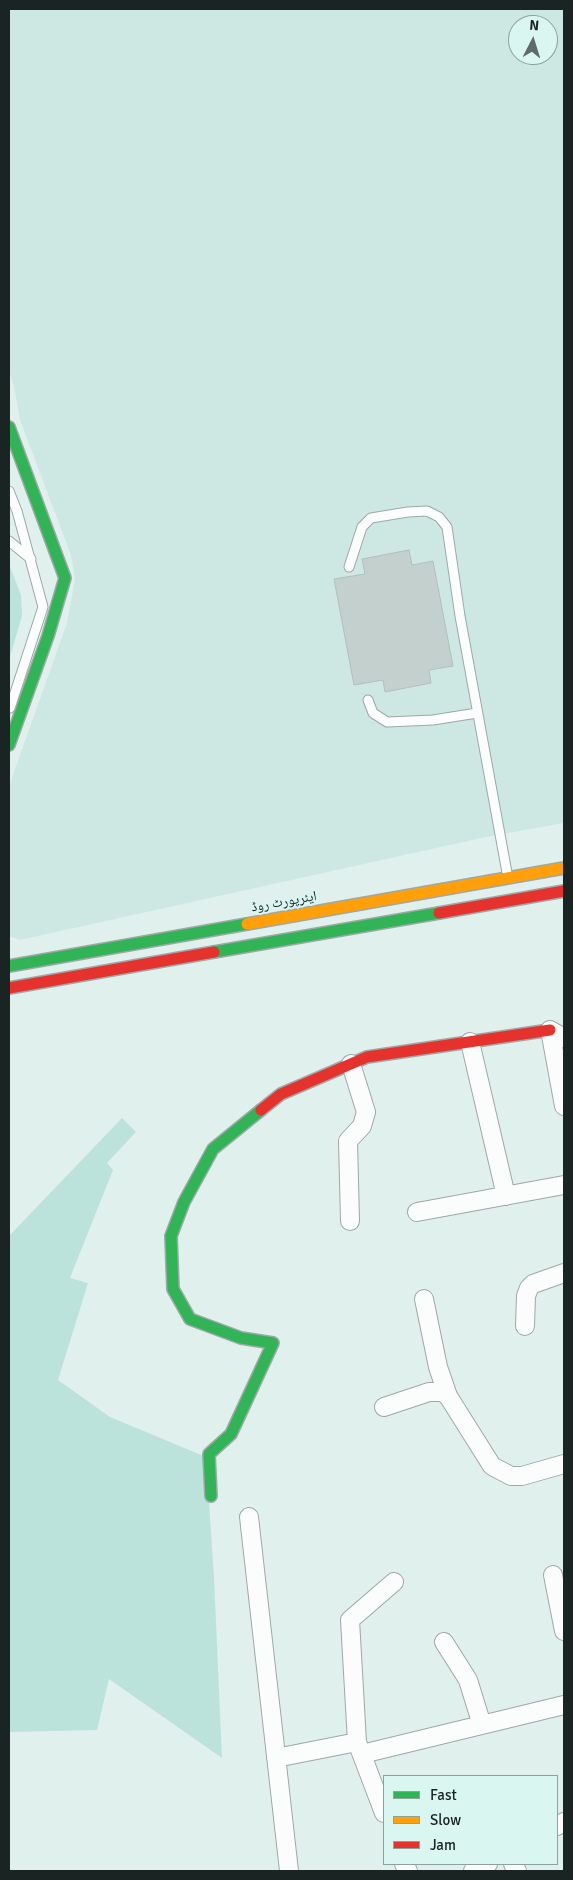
<!DOCTYPE html>
<meta charset="utf-8">
<style>
body{margin:0}
#map{position:relative;width:573px;height:1880px;overflow:hidden;background:#e0f0ed;font-family:Signika,sans-serif}
canvas{display:block}
.frame{position:absolute;inset:0;border:10px solid #1a2422;pointer-events:none}
.legend{position:absolute;left:383px;top:1775px;width:175px;height:90px;box-sizing:border-box;background:#daf6f1;border:1px solid #8da29e;margin:0;padding:6px 9px;list-style:none;font-size:15px;color:#1a2422}
.legend li{display:flex;align-items:center;gap:10px;height:25px}
.legend b{width:25px;border:1px solid #8da29e}
.north{position:absolute;left:508px;top:15px;width:50px;height:50px;box-sizing:border-box;background:#daf6f1;border:1px solid #8da29e;border-radius:50%;rotate:5deg;font-size:14px;font-weight:700;line-height:20px;text-align:center;color:#1a2422}
.north::after{content:'';display:block;margin:auto;width:18px;height:22px;background:#5f6b69;clip-path:polygon(50% 0,100% 100%,50% 72%,0 100%)}
</style>
<div id="map">
<canvas width="573" height="1880"></canvas>
<div class="frame"></div>
<ul class="legend">
<li><b style="height:6px;background:#30b455"></b>Fast</li>
<li><b style="height:6px;background:#ff9f0a"></b>Slow</li>
<li><b style="height:6px;background:#e5322d"></b>Jam</li>
</ul>
<div class="north">N</div>
</div>
<script>
const context = document.querySelector('canvas').getContext('2d');
context.lineJoin = 'round';
function fill(path, color) { context.fillStyle = color; context.fill(path, 'evenodd'); }
const poly = rows => new Path2D(rows.map(r => 'M' + r).join(''));
function stroke(path, color, width, dash) { context.strokeStyle = color; context.lineWidth = width; context.lineCap = dash ? 'butt' : 'round'; context.setLineDash(dash || []); context.stroke(path); }
function drawText(font, color, halo, rows, align = 'center') {
  context.font = font + ' Signika,"Noto Naskh Arabic",sans-serif'; context.lineWidth = 4; context.setLineDash([]); context.textBaseline = 'middle'; context.strokeStyle = halo; context.fillStyle = color; for (const [text, x, y, turn = 0] of rows) {
    context.save(); context.translate(x, y); context.rotate((+turn || 0) * Math.PI / 180); context.textAlign = isNaN(turn) ? turn : align; if (halo) context.strokeText(text, 0, 0); context.fillText(text, 0, 0); context.restore();
  }
}
fill(poly([
 [9,9,564,9,564,823,486,837,20,940,9,936,9,786,67,623,75,579,71,555,20,420,14,386,9,371],
 [518,25,548,25,548,55,518,55]
]), '#cde8e3');
fill(poly([
 [9,564,21,595,22,616,9,660],
 [122,1118,136,1132,107,1163,113,1170,70,1278,88,1283,58,1380,110,1417,206,1457,214,1577,222,1758,109,1679,97,1730,9,1732,9,1236]
]), '#bbe3dc');
const building = poly([
 [409,550,412,565,433,561,453,666,429,670,431,683,385,692,383,680,354,685,334,579,365,574,362,559,409,550]
]);
fill(building, '#c3d0cd');
stroke(building, '#b3c0bd', 1);
const lane = poly([
 [9,491,17,511,43,607,10,708],
 [9,541,31,559],
 [349,567,362,527,371,518,408,512,427,511,439,517,447,527,460,616,508,878],
 [368,700,373,713,387,722,433,720,477,713]
]);
const street = poly([
 [564,1038,550,1030,564,1106],
 [470,1042,506,1196],
 [417,1212,564,1185],
 [350,1221,348,1141,362,1126,366,1112,351,1064],
 [424,1299,438,1367,448,1396],
 [525,1326,526,1296,529,1288,533,1284,564,1273],
 [384,1407,429,1392,442,1392,448,1396,492,1466,511,1476,522,1476,564,1464],
 [249,1517,289,1871],
 [553,1575,564,1631],
 [444,1642,468,1680,482,1725],
 [362,1754,564,1705],
 [276,1758,357,1742],
 [384,1813,357,1742,350,1620,394,1582],
 [557,1826,564,1822],
 [404,1864,408,1871],
 [513,1864,517,1871],
 [473,1871,488,1864]
]);
const fast = poly([
 [9,427,65,578,48,636,9,745],
 [214,952,439,913],
 [9,966,247,924],
 [211,1496,209,1454,231,1434,273,1343,241,1338,190,1319,173,1289,171,1236,184,1202,213,1149,261,1110]
]);
const slow = poly([
 [247,924,564,868]
]);
const jam = poly([
 [439,913,564,891],
 [9,988,214,952],
 [261,1110,281,1094,367,1057,550,1030]
]);
stroke(lane, '#9da8a7', 11);
stroke(street, '#9da8a7', 20);
stroke(fast, '#9da8a7', 14);
stroke(slow, '#9da8a7', 14);
stroke(jam, '#9da8a7', 14);
stroke(lane, '#fafdfc', 9);
stroke(street, '#fafdfc', 18);
stroke(fast, '#30b455', 11);
stroke(slow, '#ff9f0a', 11);
stroke(jam, '#e5322d', 11);
drawText('14px', '#1a2422', '#daf6f1', [
 ["ایئرپورٹ روڈ",284,902,-10]
]);
</script>
